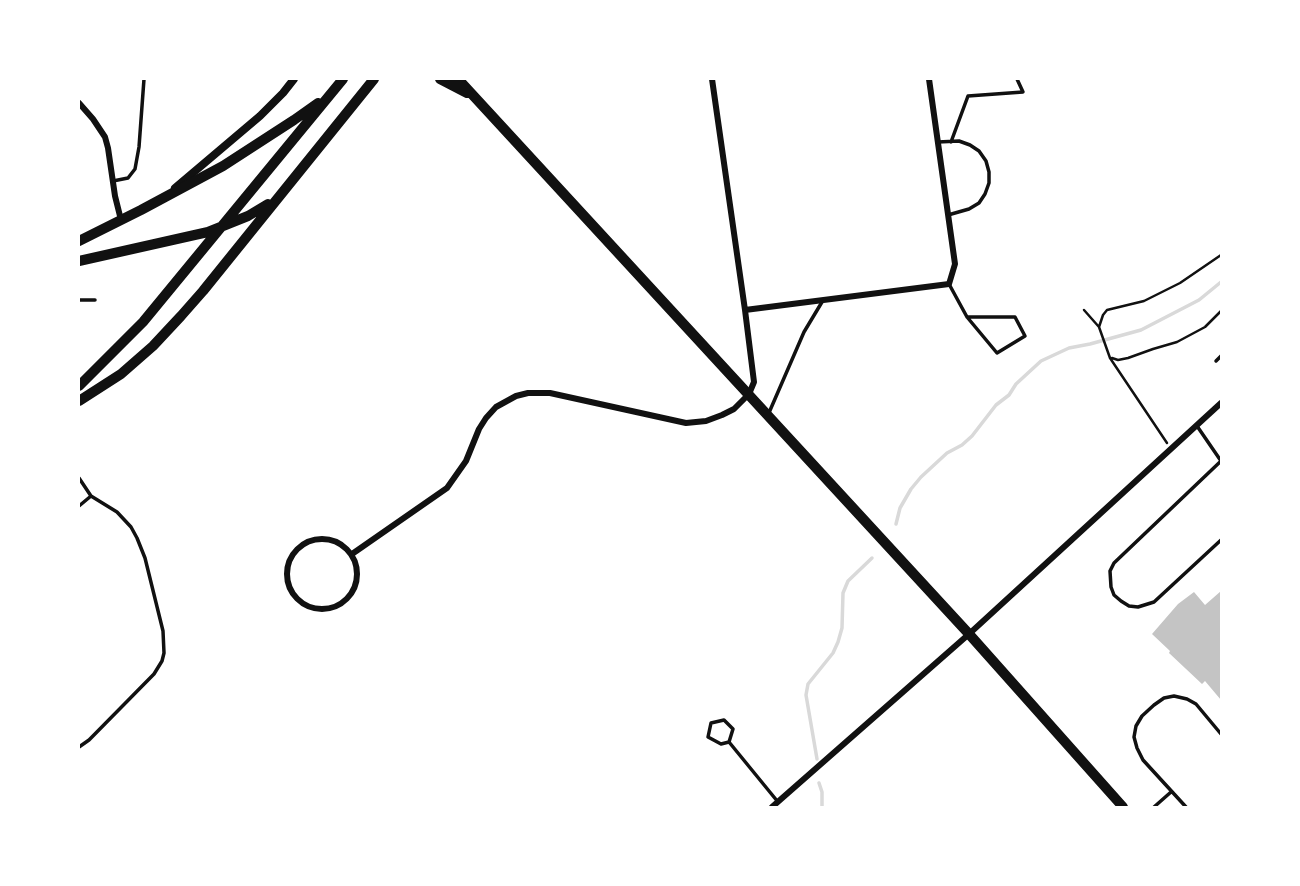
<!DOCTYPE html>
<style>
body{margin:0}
#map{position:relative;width:1300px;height:886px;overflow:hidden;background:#fff;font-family:Georgia,serif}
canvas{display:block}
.frame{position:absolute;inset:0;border:80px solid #fff;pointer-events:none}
</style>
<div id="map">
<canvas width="1300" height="886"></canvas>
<div class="frame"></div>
</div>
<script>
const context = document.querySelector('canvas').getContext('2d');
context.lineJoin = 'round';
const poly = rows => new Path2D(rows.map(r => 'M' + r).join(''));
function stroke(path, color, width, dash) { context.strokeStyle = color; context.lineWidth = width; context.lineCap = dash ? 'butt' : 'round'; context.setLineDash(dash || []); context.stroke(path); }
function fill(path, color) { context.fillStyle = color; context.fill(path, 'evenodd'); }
stroke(poly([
 [896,524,900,508,911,489,921,477,947,453,962,445,972,436,996,405,1009,395,1016,384,1041,361,1069,348,1090,344,1141,330,1199,300,1221,282],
 [817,759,806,695,808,684,833,653,838,642,842,628,843,593,848,581,872,558],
 [819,783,822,792,822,807]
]), '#d9d9d9', 3.5);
fill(poly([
 [1221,591,1221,700,1205,681,1202,684,1169,653,1170,651,1152,634,1178,604,1194,592,1205,605]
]), '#c4c4c4');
stroke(poly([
 [1084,310,1099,327,1110,358,1167,443],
 [1099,327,1103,315,1107,310,1144,301,1180,283,1221,255],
 [1112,358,1118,360,1128,358,1153,349,1177,342,1205,327,1221,311]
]), '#111', 2.5);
stroke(poly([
 [938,142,959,141,970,145,979,151,986,161,989,172,989,183,985,194,979,203,969,209,948,215],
 [951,142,968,96,1023,92,1017,79],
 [113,181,128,178,135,169,139,147,144,79],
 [949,284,967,317,997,353,1025,336,1015,317,967,317],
 [79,300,95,300],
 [1216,361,1221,356],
 [768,415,804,332,822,302],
 [1197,426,1221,461,1114,563,1110,571,1111,587,1114,595,1121,601,1129,606,1138,607,1154,602,1221,540],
 [79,478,91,496,79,506],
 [729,742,721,744,708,737,711,723,724,720,733,729,729,742,778,802],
 [79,747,89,740,154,674,162,661,164,653,163,631,145,558,137,538,131,527,117,512,91,496],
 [1154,807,1171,792],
 [1186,807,1143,760,1137,748,1134,737,1136,726,1142,716,1154,705,1164,698,1174,696,1187,699,1196,704,1221,734]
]), '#111', 3.5);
stroke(poly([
 [79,103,93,119,105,137,108,148,115,196,121,220],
 [745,310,949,284,955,264,929,79],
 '287 574a35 35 0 1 1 70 0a35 35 0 1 1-70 0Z',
 [352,554,447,488,466,461,479,429,486,418,496,407,516,396,528,393,550,393,686,423,706,421,722,415,734,409,749,394,754,382,745,310,712,79],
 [772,807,969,634,1221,403]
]), '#111', 6);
stroke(poly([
 [175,188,260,116,283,93,294,79]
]), '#111', 8);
stroke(poly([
 [440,79,467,93],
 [458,79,969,634,1123,807]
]), '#111', 10);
stroke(poly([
 [79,241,141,210,223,166,294,120,318,103],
 [79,261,208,232,248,216,268,204],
 [79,386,143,322,343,79],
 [79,401,121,374,153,346,181,316,203,291,374,79]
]), '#111', 10);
</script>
